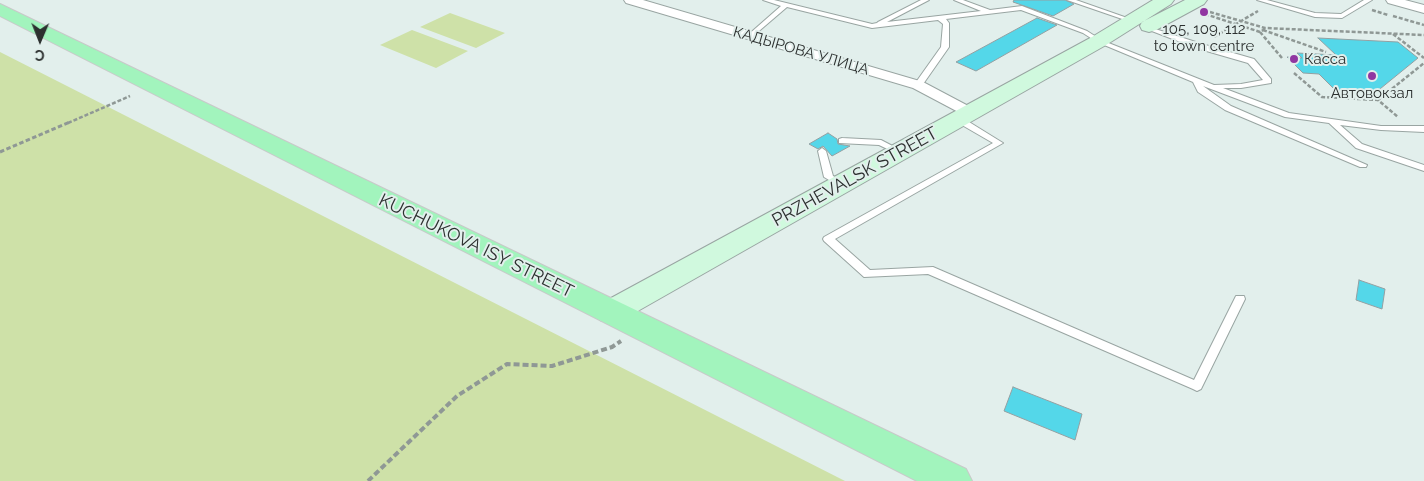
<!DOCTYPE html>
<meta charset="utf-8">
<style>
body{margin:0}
#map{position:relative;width:1424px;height:481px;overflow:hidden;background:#e2efec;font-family:Raleway,sans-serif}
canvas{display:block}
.north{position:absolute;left:15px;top:15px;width:50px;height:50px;-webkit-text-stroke:4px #e2efec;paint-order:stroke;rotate:181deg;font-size:14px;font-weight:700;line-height:20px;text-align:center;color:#2c302f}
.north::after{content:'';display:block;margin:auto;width:18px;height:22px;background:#2c302f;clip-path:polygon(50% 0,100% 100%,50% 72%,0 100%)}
</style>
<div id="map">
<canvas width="1424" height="481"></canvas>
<div class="north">С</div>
</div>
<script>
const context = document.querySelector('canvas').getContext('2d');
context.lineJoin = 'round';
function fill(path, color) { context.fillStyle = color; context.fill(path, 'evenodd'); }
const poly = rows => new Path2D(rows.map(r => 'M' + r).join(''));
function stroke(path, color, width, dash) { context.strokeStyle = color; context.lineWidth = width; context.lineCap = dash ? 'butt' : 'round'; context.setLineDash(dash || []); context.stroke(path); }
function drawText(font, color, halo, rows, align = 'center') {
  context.font = font + ' Raleway,sans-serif'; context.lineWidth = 4; context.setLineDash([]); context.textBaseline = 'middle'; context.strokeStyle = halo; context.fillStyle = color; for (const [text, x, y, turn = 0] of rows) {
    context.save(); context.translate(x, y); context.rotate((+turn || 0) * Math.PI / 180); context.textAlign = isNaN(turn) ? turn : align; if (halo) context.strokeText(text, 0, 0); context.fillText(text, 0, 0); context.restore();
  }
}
fill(poly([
 [450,13,505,33,476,48,420,27],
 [412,30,468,51,436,68,380,45],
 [0,52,845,481,0,481]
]), '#cee1a8');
const building = poly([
 [1014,0,1065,0,1074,4,1053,16,1013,2,1014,0],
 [1037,18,1057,25,976,71,956,62,1037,18],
 [1318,38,1398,42,1418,58,1375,93,1336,91,1319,74,1303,73,1287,57,1302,58,1297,53,1336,55,1318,38],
 [828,133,837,139,838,144,850,146,832,156,823,146,818,149,809,144,828,133],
 [1359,280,1385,289,1382,309,1356,300,1359,280],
 [1013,387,1082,414,1075,440,1004,411,1013,387]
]);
fill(building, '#54d7e9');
stroke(building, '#93a0a2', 1);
const lane = poly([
 [763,0,774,0,872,24,877,23,878,22,921,0,929,0,887,22,981,11,954,0,963,0,990,10,1022,6,1087,31,1101,40,1214,85,1241,84,1263,80,1248,63,1196,48,1144,28,1149,27,1202,44,1254,59,1271,79,1271,83,1241,88,1223,88,1289,113,1381,126,1424,126,1424,132,1381,130,1340,125,1362,144,1424,165,1424,171,1356,148,1329,123,1285,117,1203,86,1231,106,1367,165,1366,167,1360,167,1225,110,1198,92,1193,82,1097,42,1083,33,1021,10,946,19,949,23,949,47,921,87,918,87,914,85,941,47,943,24,938,20,872,28,787,7,752,37,748,37,748,35,781,6,763,0],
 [1067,0,1076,0,1133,20,1128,21,1067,0],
 [1257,0,1267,0,1315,13,1341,14,1364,0,1372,0,1342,18,1315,17,1257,0],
 [955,117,961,117,1003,143,835,239,870,270,933,267,1194,380,1236,296,1244,296,1245,299,1201,389,1197,391,1193,389,928,274,864,277,824,241,823,239,824,237,993,143,955,121,955,117],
 [842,138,881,140,904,152,900,155,879,145,839,143,839,139,842,138],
 [822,148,826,151,833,176,845,182,847,184,845,186,839,186,824,177,818,151,822,148]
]);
const street = poly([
 [624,0,643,0,923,82,974,109,977,112,974,115,964,115,913,88,626,3,624,0],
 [1386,0,1405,0,1424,5,1424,13,1388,3,1386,0]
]);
const secondary = poly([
 [1153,0,1174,0,1171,4,1106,45,622,320,611,323,600,320,596,312,600,304,1092,37,1153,0],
 [1185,0,1207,0,1204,4,1156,30,1149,32,1142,30,1140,26,1142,22,1185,0]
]);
const primary = poly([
 [0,4,966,469,972,481,917,481,0,16,0,4]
]);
stroke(lane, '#99a5a2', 2);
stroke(street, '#99a5a2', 2);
stroke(secondary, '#99a5a2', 2);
stroke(primary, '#c8c9c9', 2);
stroke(poly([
 [1372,10,1388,15],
 [1210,12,1265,28,1424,35],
 [1205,14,1260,32,1265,29],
 [1393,16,1424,25],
 [1263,30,1326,52],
 [1260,32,1282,58],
 [1393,34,1424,58],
 [1214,37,1258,11],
 [1294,73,1322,97,1378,100,1398,117],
 [1378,100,1424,63],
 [68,123,130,96]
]), '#8f9895', 2.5, [4, 2]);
stroke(poly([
 [0,152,70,122]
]), '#8f9895', 3, [4.5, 2.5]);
stroke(poly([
 [368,481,457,396,507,364,552,366,612,347,621,341]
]), '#8f9895', 4, [6, 3]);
fill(lane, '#fff');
fill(street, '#fff');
fill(secondary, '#d0f9de');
fill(primary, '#a2f4bd');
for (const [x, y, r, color] of [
 [1204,12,5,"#9036a1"],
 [1294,59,5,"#9036a1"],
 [1372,76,5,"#9036a1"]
]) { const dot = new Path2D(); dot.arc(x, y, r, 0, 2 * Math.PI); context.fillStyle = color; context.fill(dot); stroke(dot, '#e2efec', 2); }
drawText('15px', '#2c302f', '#e2efec', [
 ["105, 109, 112",1204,29],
 ["to town centre",1204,46],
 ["Касса",1304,59,"left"],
 ["Автовокзал",1372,93]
]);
drawText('15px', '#2c302f', '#e2efec', [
 ["КАДЫРОВА УЛИЦА",801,51,16]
]);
drawText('18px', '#2c302f', '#e2efec', [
 ["PRZHEVALSK STREET",855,177,-29],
 ["KUCHUKOVA ISY STREET",476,246,26]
]);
</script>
